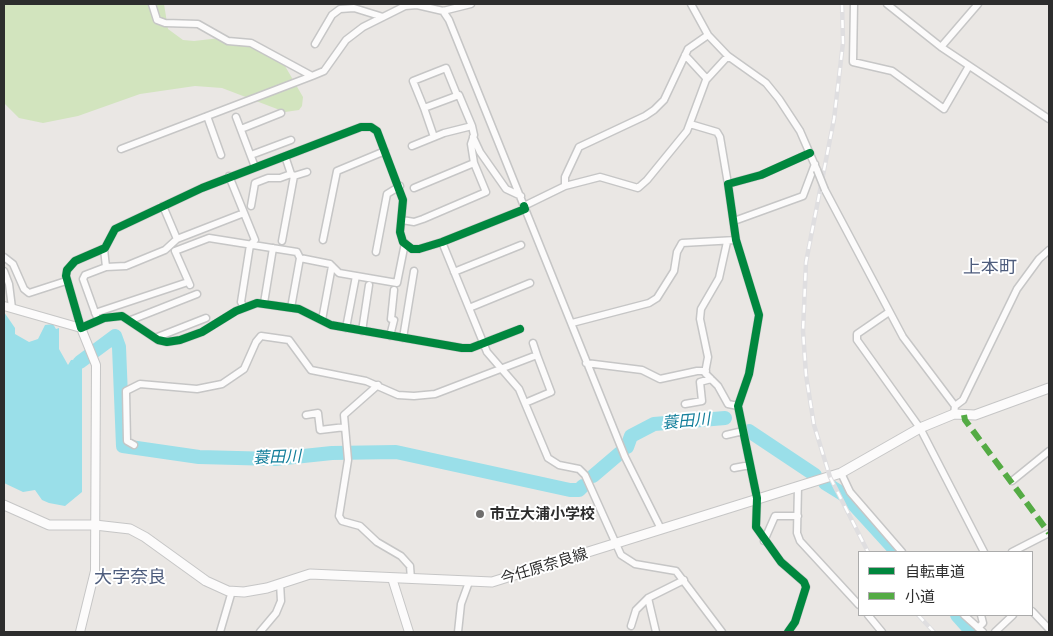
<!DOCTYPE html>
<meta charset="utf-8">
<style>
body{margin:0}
#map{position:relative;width:1053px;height:636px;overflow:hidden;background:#eae7e4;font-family:Commissioner,"Noto Sans JP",sans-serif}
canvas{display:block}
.frame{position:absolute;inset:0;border:5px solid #2d2d2d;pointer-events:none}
.legend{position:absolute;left:858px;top:551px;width:175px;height:65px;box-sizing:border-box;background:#fff;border:1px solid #ababab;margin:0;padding:6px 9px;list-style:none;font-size:15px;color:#2d2d2d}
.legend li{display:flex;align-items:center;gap:10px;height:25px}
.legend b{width:25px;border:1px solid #ababab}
</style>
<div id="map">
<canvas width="1053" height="636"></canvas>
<div class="frame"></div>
<ul class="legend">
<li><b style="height:6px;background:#00873e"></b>自転車道</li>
<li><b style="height:6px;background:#54ab44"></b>小道</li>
</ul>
</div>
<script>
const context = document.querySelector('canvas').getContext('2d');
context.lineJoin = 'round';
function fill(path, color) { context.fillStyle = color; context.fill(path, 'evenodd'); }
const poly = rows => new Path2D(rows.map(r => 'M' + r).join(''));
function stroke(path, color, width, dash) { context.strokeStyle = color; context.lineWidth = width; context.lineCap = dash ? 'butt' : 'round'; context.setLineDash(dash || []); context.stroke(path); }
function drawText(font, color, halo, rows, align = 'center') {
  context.font = font + ' Commissioner,"Noto Sans JP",sans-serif'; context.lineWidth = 4; context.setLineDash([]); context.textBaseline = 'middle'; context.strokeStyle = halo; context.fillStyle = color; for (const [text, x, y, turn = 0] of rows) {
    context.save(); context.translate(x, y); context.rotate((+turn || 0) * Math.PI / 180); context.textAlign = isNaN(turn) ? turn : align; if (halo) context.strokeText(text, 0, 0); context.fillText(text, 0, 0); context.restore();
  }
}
fill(poly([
 [4,4,164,4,168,29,183,40,194,41,229,37,260,45,285,66,303,97,302,106,299,110,285,112,222,88,195,86,140,94,78,116,43,123,19,118,4,103]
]), '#d2e4be');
fill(poly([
 [4,312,15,328,15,334,29,342,38,339,45,325,53,324,56,329,59,328,59,349,68,365,71,360,82,359,88,352,90,358,82,365,82,492,65,506,49,503,42,500,35,490,23,492,4,483]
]), '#9adfe9');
stroke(poly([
 [80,362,115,336,119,347,123,446,199,457,275,459,332,453,396,452,570,490,579,490,583,486],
 [749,431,815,475],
 [627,447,631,436,654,424,725,418],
 [593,476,620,453],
 [825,483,846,496,897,552],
 [957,615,972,632]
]), '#9adfe9', 14);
const minor = poly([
 [152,4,157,20,165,23,198,24,228,41,251,43,312,76,324,71,346,40,363,27,405,6,417,5,443,11,471,4],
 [691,4,708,35,728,56,766,83,779,99,800,131,817,170],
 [854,4,853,62,892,71,944,109,969,66],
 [887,4,941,47,1049,119],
 [443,11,449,20,625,457,661,529],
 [315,44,332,15,340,9,354,8,383,17],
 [941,47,978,4],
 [685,55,707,79],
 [457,95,446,68,413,81,424,108,459,95,472,126,474,135,471,144,474,163],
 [424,108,434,137],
 [207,116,221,155],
 [236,117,255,167],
 [690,124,717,132,720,137,728,184],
 [241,129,281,113],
 [473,137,480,152,506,189,521,196],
 [412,146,444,133,472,126],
 [121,149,312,76],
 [251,155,291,140],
 [285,156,291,174,294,176,307,172],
 [229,176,255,240,250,245,241,302,244,307],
 [565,186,565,177,579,147,645,116,654,110,664,100,688,49,708,35],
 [825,190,903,337,955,406,954,414],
 [163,206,177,239],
 [251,206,255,183,268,178,280,178,291,174],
 [524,206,565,186,600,177,638,188,647,180,687,131,706,80,728,56],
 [402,220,414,222,423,219,486,192,474,163,414,188],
 [734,221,803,196,815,164],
 [323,240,337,171,385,151],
 [282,241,294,176],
 [442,242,487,352,519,389,548,458,559,465,579,469,585,475,621,555,635,564,676,571,722,632],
 [727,242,719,278,701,309,700,319,708,357,705,373,718,386,728,404,738,406],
 [376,252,387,194,400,186],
 [4,257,13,264,24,289,29,293,66,281],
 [106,267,126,266,165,250,177,239,244,213],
 [4,271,9,284,12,308],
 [454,272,521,245],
 [190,285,175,251,209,238,297,252,300,258,330,264,339,273,397,283,405,243],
 [264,303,273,248],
 [291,308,300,258],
 [469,308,530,283],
 [889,312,857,334,857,340,920,428,984,552],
 [95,313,188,282],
 [96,315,83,279,85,275,106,267,104,249],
 [131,320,197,294],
 [322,320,332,266],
 [572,323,649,303,657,298,674,271,677,252,682,243,736,240],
 [346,328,356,276],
 [520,329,471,348,462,348,331,325,299,309,257,303,236,311,202,332,180,340,167,342,158,340,122,316,104,318,81,328,66,276,67,270,75,261,105,248,115,229,202,188,361,127,371,127,377,131,403,200,400,232,403,242,412,249,419,249,442,242,525,209],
 [362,331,369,285],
 [390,336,394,320,391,319,394,290],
 [155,338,206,318],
 [403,338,414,271],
 [533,343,537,355],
 [586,363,642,370,660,379,697,371,706,371],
 [378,385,344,415,348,460,339,516,342,521,360,526,377,542,401,556,410,566,411,579],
 [685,404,702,401,700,382,711,379],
 [955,406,963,400,1017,289,1039,259,1049,250],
 [306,415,318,413,320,430,345,427],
 [726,435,743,431],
 [134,445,127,441,126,391,140,384,197,389,222,384,244,369,256,342,261,336,289,340,311,370,366,381,398,395,414,396,435,394,537,355,551,392,525,403],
 [734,468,750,465],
 [841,473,850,492,902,552],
 [1012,481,1049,451],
 [798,486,797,533,800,541,859,605],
 [764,541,775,516,798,516],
 [1012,552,1049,533],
 [648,598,656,632],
 [1032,611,1049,629],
 [868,615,882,632],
 [964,615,983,632],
 [631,626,636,610,648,598,684,580],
 [978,628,983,623,981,615],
 [220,632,232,591],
 [260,632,276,613,281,601,280,583],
 [458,632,461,604,469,582],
 [788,632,795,622,806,587,804,582,781,562,756,527,757,498,738,406,749,374,759,315,736,240,728,184,761,175,810,153],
 [995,632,1013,615]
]);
const tertiary = poly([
 [4,306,81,328,96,365,95,571,80,632],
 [392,578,409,632]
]);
const secondary = poly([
 [4,505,49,525,95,525,130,529,145,537,206,581,228,591,244,592,267,588,310,574,492,582,841,473,920,428,954,414,975,415,1049,388]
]);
stroke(minor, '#c6c6c6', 9);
stroke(tertiary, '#c6c6c6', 10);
stroke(secondary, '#c6c6c6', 11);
stroke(minor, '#fcfbfb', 6);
stroke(tertiary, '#fcfbfb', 8);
stroke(secondary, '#fcfbfb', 9);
const rail = poly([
 [842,4,843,43,834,119,806,262,803,331,806,375,814,425,830,477,868,552],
 [918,615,934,632]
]);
stroke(rail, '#dfdee0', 4.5);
stroke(rail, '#fff', 2.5, [8]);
const minorBridge = poly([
 [817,170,825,190]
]);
stroke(minorBridge, '#c6c6c6', 9, []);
stroke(minorBridge, '#fcfbfb', 6);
stroke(poly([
 [964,415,965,420,1049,533]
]), '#54ab44', 6, [12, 6]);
stroke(poly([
 [520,329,471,348,462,348,331,325,299,309,257,303,236,311,202,332,180,340,167,342,158,340,122,316,104,318,81,328,66,276,67,270,75,261,105,248,115,229,202,188,361,127,371,127,377,131,403,200,400,232,403,242,412,249,419,249,442,242,525,209,524,206],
 [788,632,795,622,806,587,804,582,781,562,756,527,757,498,738,406,749,374,759,315,736,240,728,184,761,175,810,153]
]), '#00873e', 8);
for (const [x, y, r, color] of [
 [480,514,5,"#6f6e6d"]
]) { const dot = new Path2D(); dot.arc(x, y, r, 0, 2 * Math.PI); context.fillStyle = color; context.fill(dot); stroke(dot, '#fff', 2); }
drawText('bold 15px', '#2d2d2d', '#fff', [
 ["市立大浦小学校",490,514]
], 'left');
drawText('15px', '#2d2d2d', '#fff', [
 ["今任原奈良線",544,566,-17]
]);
drawText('italic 16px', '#137f9b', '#fff', [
 ["蓑田川",686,421,-5],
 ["蓑田川",277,457,-2]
]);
drawText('18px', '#4e5d7d', '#fff', [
 ["上本町",990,267],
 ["大字奈良",130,577]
]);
</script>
